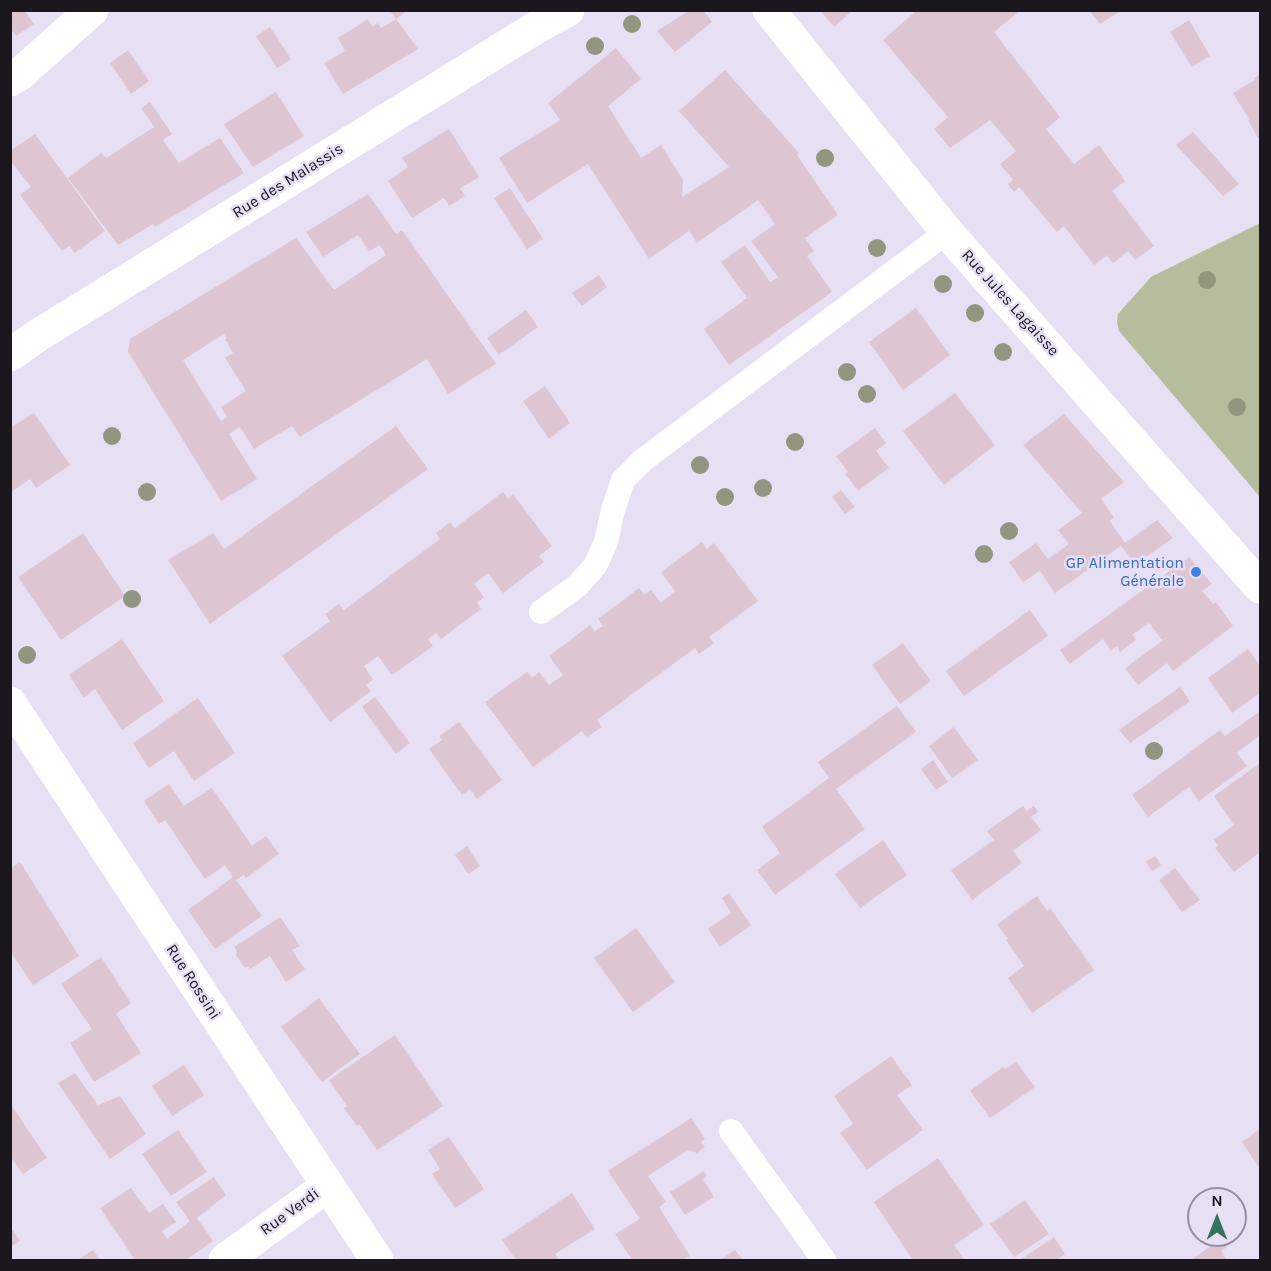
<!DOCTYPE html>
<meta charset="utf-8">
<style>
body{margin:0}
#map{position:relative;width:1271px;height:1271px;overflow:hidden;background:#e7dff4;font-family:Karla,sans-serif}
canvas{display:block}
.frame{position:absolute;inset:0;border:12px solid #1b171f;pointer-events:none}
.north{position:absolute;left:1187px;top:1187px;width:60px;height:60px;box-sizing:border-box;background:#e7dff4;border:2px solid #958f9f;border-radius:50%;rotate:0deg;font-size:16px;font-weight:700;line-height:24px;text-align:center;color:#1b171f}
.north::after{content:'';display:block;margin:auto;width:21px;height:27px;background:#36735e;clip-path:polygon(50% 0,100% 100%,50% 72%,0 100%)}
</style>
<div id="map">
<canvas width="1271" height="1271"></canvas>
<div class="frame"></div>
<div class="north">N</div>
</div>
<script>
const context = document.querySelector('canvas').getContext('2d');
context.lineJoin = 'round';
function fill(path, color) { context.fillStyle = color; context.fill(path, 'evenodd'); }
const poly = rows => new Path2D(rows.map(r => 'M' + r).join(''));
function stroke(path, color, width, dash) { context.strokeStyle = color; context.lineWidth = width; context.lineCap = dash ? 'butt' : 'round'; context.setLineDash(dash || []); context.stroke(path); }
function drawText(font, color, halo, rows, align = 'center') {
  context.font = font + ' Karla,sans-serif'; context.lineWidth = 5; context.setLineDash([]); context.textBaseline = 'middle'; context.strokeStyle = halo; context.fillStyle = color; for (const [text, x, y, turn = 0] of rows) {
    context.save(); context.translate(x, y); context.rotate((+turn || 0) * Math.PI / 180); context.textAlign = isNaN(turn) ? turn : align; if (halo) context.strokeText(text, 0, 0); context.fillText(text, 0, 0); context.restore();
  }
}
fill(poly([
 [1260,223,1260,497,1119,331,1117,322,1118,314,1151,277]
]), '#b5bd9d');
fill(poly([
 [10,10,24,10,34,24,16,36,10,28],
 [389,10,408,10,396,19,418,49,343,94,324,63,345,51,338,38,368,19,372,27,378,23,381,28,396,19],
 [690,10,703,10,712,22,675,52,657,31],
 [820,10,853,10,834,27],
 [917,10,1021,10,994,32,1060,117,1046,129,1074,164,1099,145,1125,181,1112,191,1154,246,1135,260,1128,251,1113,263,1107,255,1094,265,1064,226,1057,232,1019,187,1014,192,1008,184,1013,180,1000,164,1016,151,990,120,950,148,934,129,948,117,883,40],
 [1089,10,1122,10,1100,24],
 [1189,20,1210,56,1192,67,1170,32],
 [270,27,291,59,277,68,256,36],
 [616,48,641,79,608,106,641,158,661,145,683,180,682,197,729,167,679,111,725,70,799,153,797,155,838,215,805,238,814,251,807,256,832,292,729,365,704,329,747,298,721,262,745,245,770,282,778,277,751,241,775,224,758,200,697,243,689,231,649,259,588,164,527,203,499,158,560,120,548,103],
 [128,50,149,81,131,94,110,63],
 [1260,74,1260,137,1258,138,1248,120,1249,119,1233,93,1255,80,1254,78],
 [276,92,304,136,253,167,224,124],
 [150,102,172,134,163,140,179,163,220,138,244,173,155,227,153,224,118,245,68,178,101,153,106,158,154,127,141,108],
 [449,129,479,177,460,188,465,196,449,206,444,198,412,218,388,181,408,167,402,158],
 [1193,132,1239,184,1223,196,1176,145],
 [35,134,105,231,75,253,69,246,62,251,20,195,31,187,10,160,10,151],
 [510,188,543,239,527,249,494,198],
 [368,194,396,234,402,230,496,364,448,394,427,359,300,437,292,426,254,449,240,427,229,434,257,479,221,501,128,352,130,339,296,238,334,290,386,255,380,245,369,251,358,235,323,257,306,232],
 [224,334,227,339,225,339,233,353,225,358,246,391,221,407,227,417,221,421,183,360],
 [599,275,607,287,582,306,572,293],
 [916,308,950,355,903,390,869,342],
 [526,310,538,327,499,355,487,338],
 [545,386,570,423,549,439,523,401],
 [955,393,995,445,944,485,903,431],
 [34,413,70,465,36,488,30,479,10,493,10,428],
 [1064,414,1124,482,1101,499,1114,517,1110,521,1125,543,1157,520,1173,538,1135,565,1121,546,1055,593,1040,571,1023,582,1009,562,1036,543,1048,559,1069,544,1058,530,1082,513,1023,445],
 [396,426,428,469,210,624,168,560,213,533,224,549],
 [875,428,886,443,876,451,889,468,858,491,845,474,848,472,836,456],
 [841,490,855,507,845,514,832,497],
 [503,492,508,499,513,494,552,546,539,556,544,562,503,593,488,573,474,584,484,597,477,603,481,609,441,639,436,633,428,639,433,646,392,675,378,656,364,666,373,680,366,685,371,691,330,722,282,656,330,621,325,614,339,604,344,610,440,539,436,533,450,522,455,528],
 [83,533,125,596,61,640,18,577],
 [702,542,707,549,714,543,758,601,709,637,714,643,699,654,695,648,597,720,602,727,587,737,582,731,533,767,485,702,527,672,532,678,539,672,549,685,563,675,549,656,590,625,595,631,603,626,598,619,639,588,644,595,651,590,661,603,675,591,661,572],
 [1189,557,1212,584,1202,591,1213,604,1216,602,1233,626,1173,671,1167,663,1138,685,1125,668,1169,636,1162,640,1149,623,1132,635,1136,640,1120,652,1117,646,1111,651,1103,639,1070,664,1060,650],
 [1030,610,1048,636,964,696,946,671],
 [122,639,164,701,122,730,95,689,84,698,69,675],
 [903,643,931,681,900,704,872,665],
 [1248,649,1260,666,1260,693,1232,713,1208,678],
 [1180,687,1190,701,1130,743,1119,730],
 [375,697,410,743,396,754,362,707],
 [198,698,235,753,194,781,174,751,149,768,133,743],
 [897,706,916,732,836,789,865,829,775,895,757,870,780,853,762,827,829,778,818,762],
 [1260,711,1260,735,1237,753,1247,766,1199,801,1189,787,1148,817,1132,795,1220,730,1225,736],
 [459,722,502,780,477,799,470,789,462,795,429,749,442,740,439,736],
 [954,727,978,760,952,778,929,746],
 [933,760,948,782,936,790,921,769],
 [1260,763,1260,852,1234,872,1215,848,1218,846,1214,840,1234,825,1214,796],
 [169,784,184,806,212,788,252,846,266,836,279,854,246,878,244,875,236,880,262,916,215,949,188,910,233,877,225,865,205,879,165,820,159,824,144,801],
 [1023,806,1027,811,1034,806,1038,812,1031,817,1041,830,1013,851,1022,863,972,900,951,870,994,840,987,831],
 [883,840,907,875,860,908,835,874],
 [467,846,480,866,468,874,455,855],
 [1155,856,1161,865,1152,871,1146,862],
 [20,862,79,956,33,985,10,951,10,869],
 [1175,868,1200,900,1182,912,1159,880],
 [729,893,751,925,720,947,708,929,731,913,722,898],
 [1037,896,1047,911,1050,908,1094,970,1032,1013,1008,978,1024,966,1006,940,1008,939,997,924],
 [280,917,300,946,292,950,305,969,286,982,270,956,250,969,248,966,245,968,236,955,237,951,234,947],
 [636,928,675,982,633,1012,594,958],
 [101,957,131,1003,116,1014,141,1053,94,1082,70,1043,92,1029,61,984],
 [319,998,360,1054,322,1082,281,1027],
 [395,1035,443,1106,377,1150,359,1124,357,1126,344,1108,347,1106,329,1080],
 [891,1056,912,1085,897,1095,923,1130,867,1170,840,1133,853,1124,834,1096],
 [1016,1062,1035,1087,990,1118,970,1091,1003,1067,1005,1069],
 [184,1065,204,1095,172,1116,152,1086],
 [75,1073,98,1105,120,1096,146,1134,110,1159,58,1083],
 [10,1103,47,1158,23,1174,10,1156],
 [691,1118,705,1139,701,1142,705,1147,697,1153,688,1150,648,1176,666,1202,659,1207,690,1256,682,1260,632,1260,615,1234,640,1219,608,1171],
 [1260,1129,1260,1169,1242,1142],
 [178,1130,207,1172,171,1196,142,1154],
 [449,1137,484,1189,455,1208,432,1174,440,1169,428,1150],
 [938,1158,984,1225,954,1245,965,1260,913,1260,874,1202],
 [704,1171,707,1176,703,1179,714,1197,685,1215,670,1192],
 [214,1177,226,1195,197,1218,213,1241,186,1260,135,1260,100,1208,131,1188,149,1213,163,1204,176,1222,162,1231,167,1239,190,1221,176,1202],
 [572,1193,595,1229,555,1254,559,1260,516,1260,502,1240],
 [1025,1200,1049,1234,1014,1257,990,1224],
 [10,1226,20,1241,10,1247],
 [1054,1237,1065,1254,1056,1260,1020,1260],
 [1221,1239,1227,1247,1221,1251,1227,1260,1191,1260],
 [93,1250,100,1260,77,1260],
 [735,1250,743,1260,720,1260]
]), '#ddc6d1');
stroke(poly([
 [541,612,578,585,595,566,606,542,613,510,623,480,643,460,947,232],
 [731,1131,824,1260]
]), '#fff', 24);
stroke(poly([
 [769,10,947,232,1260,587],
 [10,80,20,74,92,10],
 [10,355,37,336,537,27,568,10],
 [10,703,377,1260],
 [225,1260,327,1186]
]), '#fff', 33);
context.fillStyle = '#93967e';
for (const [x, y] of [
 [632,24],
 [595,46],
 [825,158],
 [877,248],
 [1207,280],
 [943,284],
 [975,313],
 [1003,352],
 [847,372],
 [867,394],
 [1237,407],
 [112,436],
 [795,442],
 [700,465],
 [763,488],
 [147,492],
 [725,497],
 [1009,531],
 [984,554],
 [132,599],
 [27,655],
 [1154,751]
]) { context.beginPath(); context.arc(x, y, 9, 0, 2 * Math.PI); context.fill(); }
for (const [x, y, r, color] of [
 [1196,572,6,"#3f7fe0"]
]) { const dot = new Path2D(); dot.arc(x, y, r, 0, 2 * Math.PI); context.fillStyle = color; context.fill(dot); stroke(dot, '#e7dff4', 2); }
drawText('16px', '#1b171f', '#e7dff4', [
 ["Rue des Malassis",288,181,-32],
 ["Rue Jules Lagaisse",1010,303,48],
 ["Rue Rossini",193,982,57],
 ["Rue Verdi",290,1212,-36]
]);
drawText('16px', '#366cbe', '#e7dff4', [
 ["GP Alimentation",1184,563],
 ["Générale",1184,581]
], 'right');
</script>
